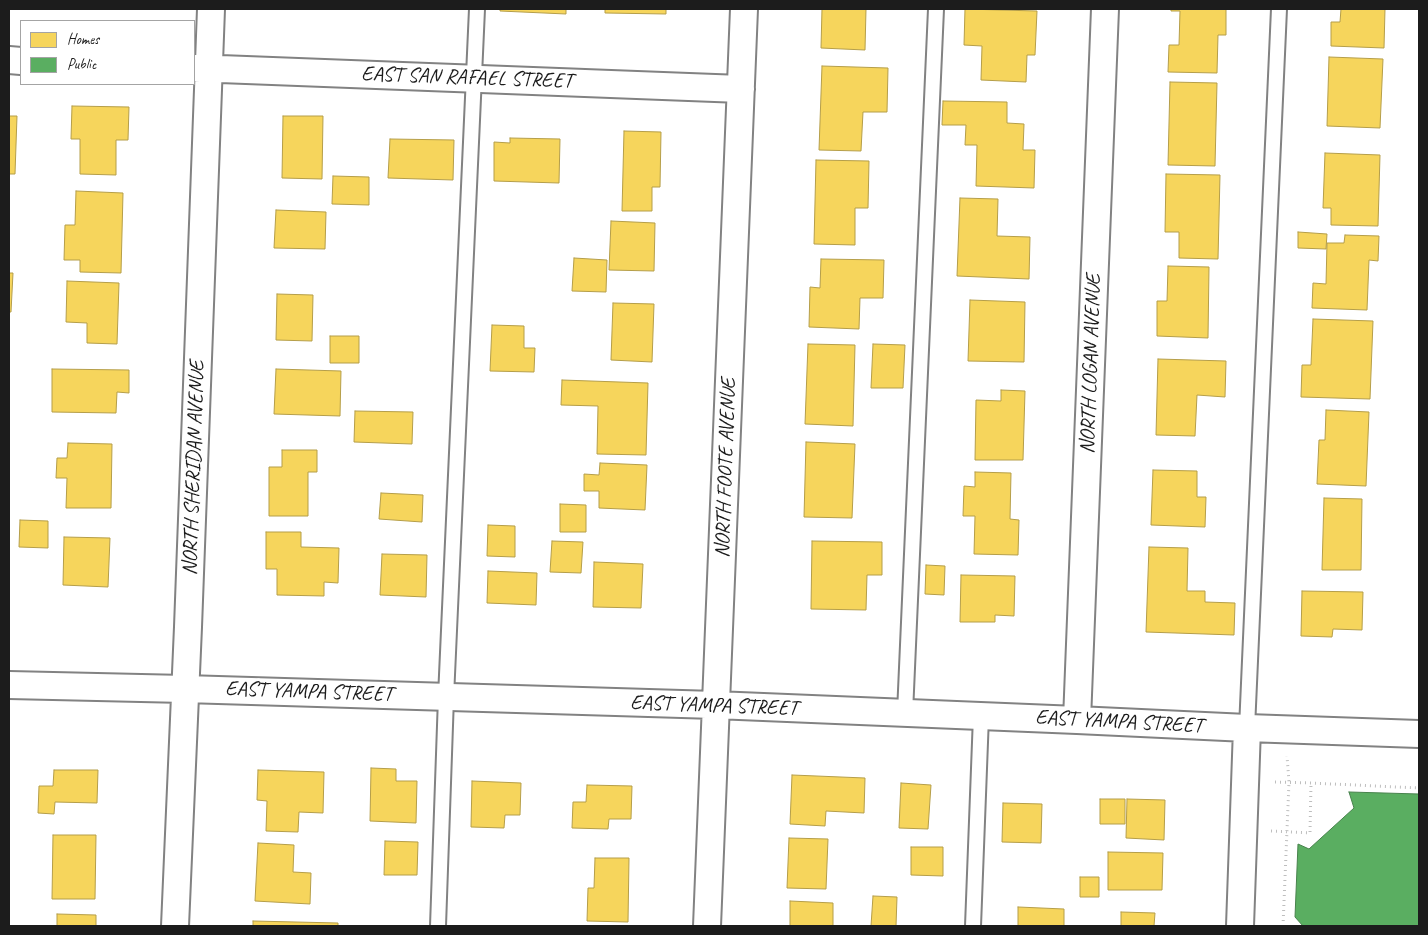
<!DOCTYPE html>
<style>
body{margin:0}
#map{position:relative;width:1428px;height:935px;overflow:hidden;background:#fff;font-family:Caveat,sans-serif}
canvas{display:block}
.frame{position:absolute;inset:0;border:10px solid #1c1c1c;pointer-events:none}
.legend{position:absolute;left:20px;top:20px;width:175px;height:65px;box-sizing:border-box;background:#fff;border:1px solid #a4a4a4;margin:0;padding:6px 9px;list-style:none;font-size:15px;color:#1c1c1c}
.legend li{display:flex;align-items:center;gap:10px;height:25px}
.legend b{width:25px;border:1px solid #a4a4a4}
</style>
<div id="map">
<canvas width="1428" height="935"></canvas>
<div class="frame"></div>
<ul class="legend">
<li><b style="height:14px;background:#f6d55c"></b>Homes</li>
<li><b style="height:14px;background:#5aae61"></b>Public</li>
</ul>
</div>
<script>
const context = document.querySelector('canvas').getContext('2d');
context.lineJoin = 'round';
function fill(path, color) { context.fillStyle = color; context.fill(path, 'evenodd'); }
const poly = rows => new Path2D(rows.map(r => 'M' + r).join(''));
function stroke(path, color, width, dash) { context.strokeStyle = color; context.lineWidth = width; context.lineCap = dash ? 'butt' : 'round'; context.setLineDash(dash || []); context.stroke(path); }
function drawText(font, color, halo, rows, align = 'center') {
  context.font = font + ' Caveat,sans-serif'; context.lineWidth = 5; context.setLineDash([]); context.textBaseline = 'middle'; context.strokeStyle = halo; context.fillStyle = color; for (const [text, x, y, turn = 0] of rows) {
    context.save(); context.translate(x, y); context.rotate((+turn || 0) * Math.PI / 180); context.textAlign = isNaN(turn) ? turn : align; if (halo) context.strokeText(text, 0, 0); context.fillText(text, 0, 0); context.restore();
  }
}
const homes = poly([
 [500,9,566,9,566,14,500,11,500,9],
 [605,9,666,9,666,14,605,13,605,9],
 [822,9,866,9,865,50,821,48,822,9],
 [965,9,1037,11,1035,55,1027,55,1026,82,981,80,982,46,964,45,965,9],
 [1171,9,1226,9,1226,35,1218,35,1217,73,1168,72,1169,45,1179,45,1180,11,1171,11,1171,9],
 [1341,9,1385,9,1384,48,1331,46,1331,22,1340,22,1341,9],
 [1329,57,1383,59,1380,128,1327,126,1329,57],
 [822,66,888,68,887,112,863,112,861,151,819,150,822,66],
 [1170,82,1217,83,1215,166,1168,165,1170,82],
 [943,101,1007,102,1007,123,1024,124,1023,150,1035,150,1034,188,976,186,977,145,965,145,966,125,942,125,943,101],
 [72,106,129,107,128,140,116,140,116,175,80,174,80,139,71,139,72,106],
 [9,116,17,116,15,174,9,174,9,116],
 [283,116,323,116,322,179,282,178,283,116],
 [624,131,661,132,660,187,652,187,652,211,622,211,624,131],
 [510,138,560,139,559,183,494,181,494,142,510,143,510,138],
 [390,139,454,140,453,180,388,178,390,139],
 [1325,153,1380,155,1378,226,1331,225,1331,208,1323,208,1325,153],
 [816,160,869,161,868,208,855,208,855,245,814,244,816,160],
 [1166,174,1220,175,1218,259,1179,258,1179,232,1165,232,1166,174],
 [333,176,369,177,369,205,332,204,333,176],
 [76,191,123,193,121,273,80,272,80,260,64,260,65,225,75,225,76,191],
 [960,198,998,199,997,236,1030,237,1029,279,957,276,960,198],
 [276,210,326,212,325,249,274,248,276,210],
 [611,221,655,223,654,271,609,270,611,221],
 [1298,232,1327,234,1326,249,1298,248,1298,232],
 [1345,235,1379,236,1378,261,1369,260,1367,310,1312,308,1313,283,1326,284,1327,243,1344,243,1345,235],
 [574,258,607,260,606,292,572,291,574,258],
 [821,259,884,260,883,298,860,298,859,329,809,327,810,287,820,288,821,259],
 [1168,266,1209,267,1208,338,1157,336,1157,301,1167,301,1168,266],
 [9,273,13,273,11,312,9,312,9,273],
 [67,281,119,283,117,344,87,343,87,323,66,322,67,281],
 [277,294,313,295,312,341,276,340,277,294],
 [970,300,1025,302,1024,362,968,361,970,300],
 [613,303,654,304,652,362,611,360,613,303],
 [1313,319,1373,321,1370,399,1301,397,1302,365,1311,365,1313,319],
 [492,325,524,326,524,348,535,348,534,372,490,371,492,325],
 [330,336,359,336,359,363,330,363,330,336],
 [808,344,855,345,853,426,805,424,808,344],
 [873,344,905,345,903,388,871,388,873,344],
 [1158,359,1226,361,1225,397,1197,395,1195,436,1156,435,1158,359],
 [52,369,129,370,129,393,117,392,116,413,52,412,52,369],
 [276,369,341,371,340,416,274,414,276,369],
 [562,380,648,383,646,455,597,454,598,406,561,405,562,380],
 [1001,390,1025,391,1023,460,975,460,976,400,1001,401,1001,390],
 [1326,410,1369,412,1366,486,1317,484,1319,440,1325,440,1326,410],
 [355,411,413,412,412,444,354,442,355,411],
 [806,442,855,444,852,518,804,517,806,442],
 [68,443,112,444,111,508,66,508,67,478,56,478,57,458,67,458,68,443],
 [282,450,317,450,317,472,308,472,308,516,269,516,269,467,282,467,282,450],
 [600,463,647,465,645,510,599,508,599,491,584,491,584,474,599,475,600,463],
 [1153,470,1197,471,1197,497,1206,497,1205,527,1151,525,1153,470],
 [975,472,1011,473,1010,519,1019,520,1018,555,974,554,975,516,963,516,964,486,975,487,975,472],
 [381,493,423,495,422,522,379,519,381,493],
 [1324,498,1362,499,1361,570,1322,570,1324,498],
 [560,504,586,505,586,532,560,532,560,504],
 [20,520,48,521,48,548,19,547,20,520],
 [488,525,515,526,515,557,487,556,488,525],
 [266,532,301,532,301,547,339,548,338,583,324,582,324,596,277,595,277,569,266,569,266,532],
 [64,537,110,538,108,587,63,585,64,537],
 [552,541,583,542,581,573,550,572,552,541],
 [812,541,882,542,882,575,867,575,866,610,811,609,812,541],
 [1149,547,1188,548,1187,591,1205,591,1205,602,1235,603,1234,635,1146,632,1149,547],
 [382,554,427,555,426,597,380,595,382,554],
 [594,562,643,564,641,608,593,607,594,562],
 [926,565,945,566,944,595,925,594,926,565],
 [488,571,537,573,536,605,487,603,488,571],
 [961,575,1015,576,1014,616,995,615,995,622,960,622,961,575],
 [1302,591,1363,592,1362,630,1333,629,1332,637,1301,636,1302,591],
 [371,768,396,769,396,781,417,781,416,823,370,821,371,768],
 [54,770,98,770,97,803,55,802,54,814,38,813,39,786,53,786,54,770],
 [258,770,324,772,323,813,299,812,298,832,266,831,267,801,257,800,258,770],
 [792,775,865,778,864,813,826,811,825,826,790,824,792,775],
 [472,781,521,783,520,815,505,815,504,828,471,827,472,781],
 [901,783,931,785,928,829,899,828,901,783],
 [587,785,632,786,631,819,609,819,608,829,572,828,573,802,586,802,587,785],
 [1100,799,1125,799,1125,824,1100,824,1100,799],
 [1127,799,1165,800,1164,840,1126,838,1127,799],
 [1003,803,1042,804,1041,843,1002,842,1003,803],
 [53,835,96,835,95,899,52,899,53,835],
 [789,838,828,839,826,889,787,888,789,838],
 [385,841,418,842,417,875,384,875,385,841],
 [258,843,294,845,293,872,311,873,310,904,255,901,258,843],
 [911,847,943,847,943,876,911,875,911,847],
 [1108,852,1163,853,1162,890,1108,890,1108,852],
 [595,858,629,858,628,922,587,921,588,888,594,888,595,858],
 [1080,877,1099,877,1099,897,1080,897,1080,877],
 [873,896,897,897,896,926,871,926,873,896],
 [790,901,833,903,833,926,790,926,790,901],
 [1018,907,1064,909,1064,926,1018,926,1018,907],
 [1121,912,1155,913,1154,926,1121,926,1121,912],
 [57,914,96,915,96,926,57,926,57,914],
 [253,921,338,923,338,926,253,926,253,921]
]);
fill(homes, '#f6d55c');
stroke(homes, '#b59e49', 1);
const public = poly([
 [1349,792,1419,794,1419,926,1303,926,1295,917,1298,844,1309,849,1354,808,1349,792]
]);
fill(public, '#5aae61');
stroke(public, '#47824c', 1);
const lane = poly([
 [905,713,936,9],
 [1247,728,1279,9],
 [438,926,446,697,477,9],
 [973,926,981,716]
]);
const street = poly([
 [9,60,21,61],
 [194,68,741,89],
 [9,685,185,689,715,705,1077,720,1247,728,1419,734],
 [1077,720,1105,9],
 [175,926,188,627,211,9],
 [707,926,744,9],
 [1240,926,1247,728]
]);
stroke(lane, '#828282', 18);
stroke(street, '#828282', 30);
stroke(poly([
 [1275,782,1311,783,1419,788],
 [1271,831,1310,833,1311,783],
 [1283,926,1289,782,1287,756]
]), '#bebebe', 3, [1, 4]);
stroke(lane, '#fff', 14);
stroke(street, '#fff', 26);
drawText('21px', '#1c1c1c', '#fff', [
 ["EAST SAN RAFAEL STREET",467,78,2],
 ["NORTH LOGAN AVENUE",1091,364,-88],
 ["NORTH SHERIDAN AVENUE",194,468,-88],
 ["NORTH FOOTE AVENUE",726,468,-88],
 ["EAST YAMPA STREET",309,692,2],
 ["EAST YAMPA STREET",714,706,2],
 ["EAST YAMPA STREET",1119,722,3]
]);
</script>
